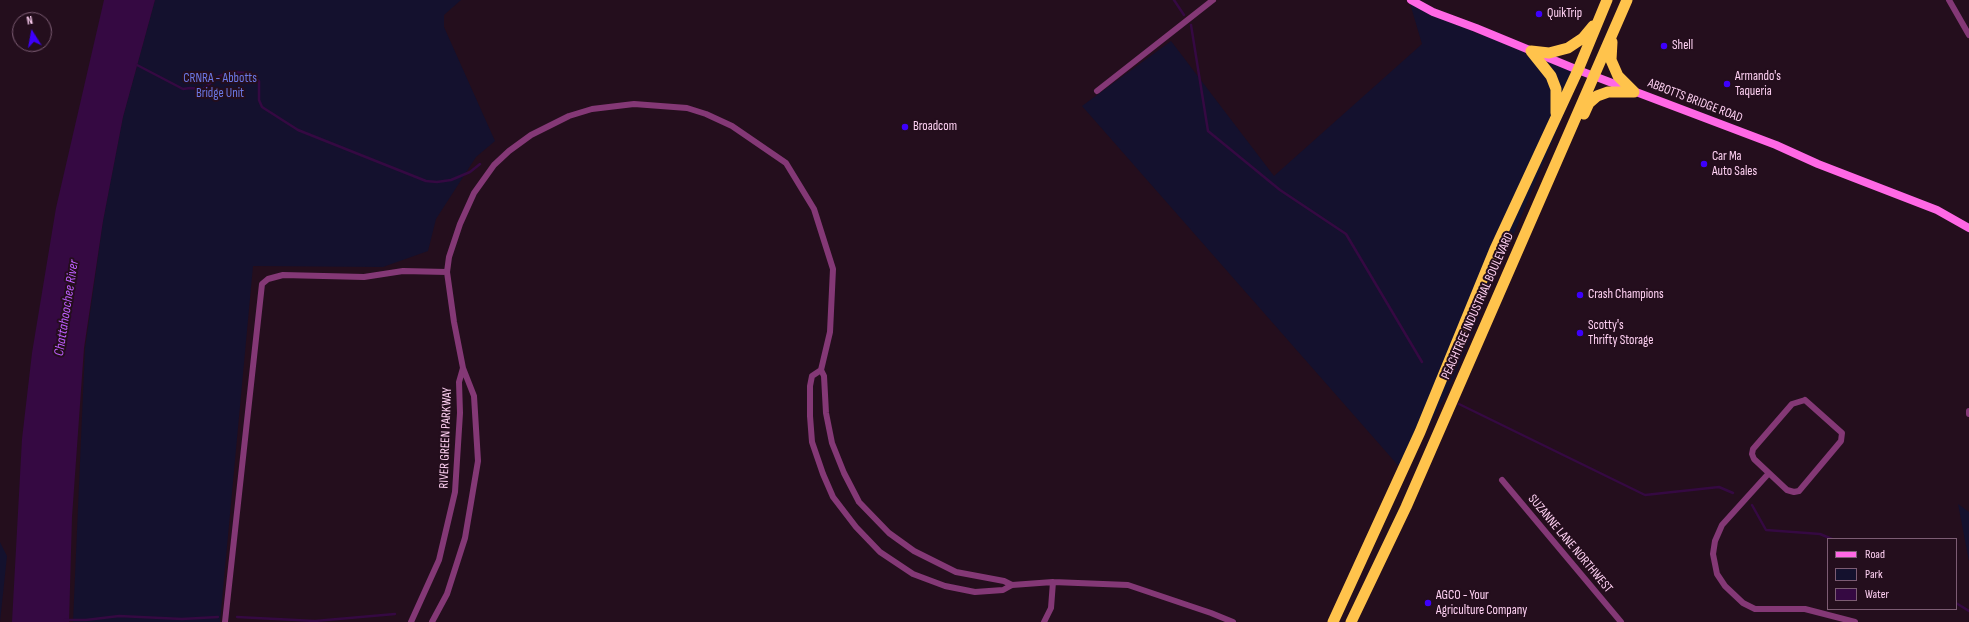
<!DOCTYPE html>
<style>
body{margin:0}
#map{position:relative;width:1969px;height:622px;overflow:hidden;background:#240e1d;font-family:"Sofia Sans Condensed",sans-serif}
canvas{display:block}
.legend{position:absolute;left:1827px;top:538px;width:130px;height:72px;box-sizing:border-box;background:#240e1d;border:1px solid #7c5c73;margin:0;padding:5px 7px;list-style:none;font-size:12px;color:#ffd1f3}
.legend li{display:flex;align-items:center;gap:8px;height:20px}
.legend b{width:20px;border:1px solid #7c5c73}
.north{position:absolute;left:12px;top:12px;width:40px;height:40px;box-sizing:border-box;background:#240e1d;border:1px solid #7c5c73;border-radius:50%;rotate:349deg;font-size:11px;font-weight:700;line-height:16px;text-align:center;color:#ffd1f3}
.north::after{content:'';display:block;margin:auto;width:14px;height:18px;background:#3d00fc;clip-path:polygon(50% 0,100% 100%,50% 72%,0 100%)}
</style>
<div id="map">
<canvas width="1969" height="622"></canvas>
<ul class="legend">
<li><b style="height:5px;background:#ff68e5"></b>Road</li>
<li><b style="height:11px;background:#14112e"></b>Park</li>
<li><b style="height:11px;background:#350942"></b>Water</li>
</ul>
<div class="north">N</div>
</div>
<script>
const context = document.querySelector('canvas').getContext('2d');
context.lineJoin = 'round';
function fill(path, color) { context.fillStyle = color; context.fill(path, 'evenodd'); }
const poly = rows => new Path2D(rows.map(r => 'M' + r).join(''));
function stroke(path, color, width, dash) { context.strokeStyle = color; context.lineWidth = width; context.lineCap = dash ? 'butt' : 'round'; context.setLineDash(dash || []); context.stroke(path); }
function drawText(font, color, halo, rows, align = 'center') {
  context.font = font + ' "Sofia Sans Condensed",sans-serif'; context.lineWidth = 4; context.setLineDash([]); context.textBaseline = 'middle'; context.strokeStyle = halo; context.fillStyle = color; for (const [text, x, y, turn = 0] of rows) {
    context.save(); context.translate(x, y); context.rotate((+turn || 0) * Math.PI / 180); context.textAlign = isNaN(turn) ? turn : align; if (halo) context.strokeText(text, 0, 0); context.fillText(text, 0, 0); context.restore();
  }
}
fill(poly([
 [155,0,461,0,444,15,444,27,495,141,476,157,436,219,428,251,383,267,253,266,220,622,73,622,85,348,103,221,123,117],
 [1409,0,1476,33,1503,42,1581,73,1448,392,1403,471,1082,106,1171,41,1274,176,1422,44],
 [1958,504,1969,512,1969,561],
 [0,542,7,556,0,622]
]), '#14112e');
fill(poly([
 [104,0,155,0,123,117,103,221,84,348,72,517,69,622,12,622,22,439,32,353,56,208]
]), '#350942');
stroke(poly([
 [1174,0,1184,15],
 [1191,25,1208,131,1280,190,1346,234,1422,362],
 [137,65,183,89,190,88,203,89,218,77,229,72,247,73,259,81,259,100,262,107,298,130,426,181,437,182,451,180,470,172,480,164],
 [1459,404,1645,495,1719,487,1733,493],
 [1752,505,1766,530,1820,534,1832,539],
 [1956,603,1969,611],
 [237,617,315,621,395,614],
 [65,620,86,620,119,616,182,619,218,617]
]), '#350942', 2.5);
stroke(poly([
 [1949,0,1969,35],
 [1097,91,1213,0],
 [821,370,824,376,826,413,832,443,844,473,859,502,889,533,914,551,956,572,1004,581,1012,585],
 [1805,400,1842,433,1841,441,1799,491,1794,492,1787,490,1754,459,1752,454,1753,449,1792,404,1805,400],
 [1969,411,1969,414],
 [1769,473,1722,525,1715,541,1713,554,1717,574,1725,586,1743,603,1755,609,1805,609,1855,622],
 [1502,480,1621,622],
 [225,622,262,284,268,279,283,275,364,277,403,271,447,272],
 [411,622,439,560,455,492,460,413,459,382,463,368],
 [432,622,447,594,465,538,478,461,474,396,463,368,454,322,447,272,449,257,460,224,474,193,494,165,509,151,531,135,569,116,592,109,634,104,687,108,706,114,732,126,786,163,814,209,833,269,830,332,821,370,812,376,810,386,810,416,812,442,823,474,833,497,856,527,880,552,913,574,945,586,975,592,1003,590,1012,585,1053,582,1128,585,1211,613,1233,622],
 [1044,622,1051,608,1053,582]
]), '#843876', 6);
stroke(poly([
 [1411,0,1433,12,1476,28,1578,70,1776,145,1818,164,1937,210,1969,228]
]), '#ff68e5', 8);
stroke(poly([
 [1612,42,1611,60,1618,76,1634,92],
 [1531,51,1549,53,1568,48,1583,38,1593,26],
 [1531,51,1551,76,1556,89,1556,113],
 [1584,114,1589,103,1597,96,1608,92,1634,92],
 [1333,622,1420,432,1495,249,1578,70,1607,0],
 [1351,622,1406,507,1627,0]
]), '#ffc34c', 11);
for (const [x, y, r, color] of [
 [1539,14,4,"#3d00fc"],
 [1664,46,4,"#3d00fc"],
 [1727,84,4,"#3d00fc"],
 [905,127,4,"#3d00fc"],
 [1704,164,4,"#3d00fc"],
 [1580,295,4,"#3d00fc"],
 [1580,333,4,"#3d00fc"],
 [1428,603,4,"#3d00fc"]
]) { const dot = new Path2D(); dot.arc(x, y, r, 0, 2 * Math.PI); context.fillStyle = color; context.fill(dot); stroke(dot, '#240e1d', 1.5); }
drawText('13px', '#ffd1f3', '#240e1d', [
 ["QuikTrip",1547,14],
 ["Shell",1672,46],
 ["Armando's",1735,77],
 ["Taqueria",1735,92],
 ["Broadcom",913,127],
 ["Car Ma",1712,157],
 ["Auto Sales",1712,172],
 ["Crash Champions",1588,295],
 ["Scotty's",1588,326],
 ["Thrifty Storage",1588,341],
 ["AGCO - Your",1436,596],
 ["Agriculture Company",1436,611]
], 'left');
drawText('13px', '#6b78e4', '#240e1d', [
 ["CRNRA - Abbotts",220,79],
 ["Bridge Unit",220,94]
]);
drawText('13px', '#ffd1f3', '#240e1d', [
 ["ABBOTTS BRIDGE ROAD",1695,101,21],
 ["PEACHTREE INDUSTRIAL BOULEVARD",1478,306,-66],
 ["RIVER GREEN PARKWAY",446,438,-88],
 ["SUZANNE LANE NORTHWEST",1570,544,50]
]);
drawText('italic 14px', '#c05fff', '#240e1d', [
 ["Chattahoochee River",67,308,-81]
]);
</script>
